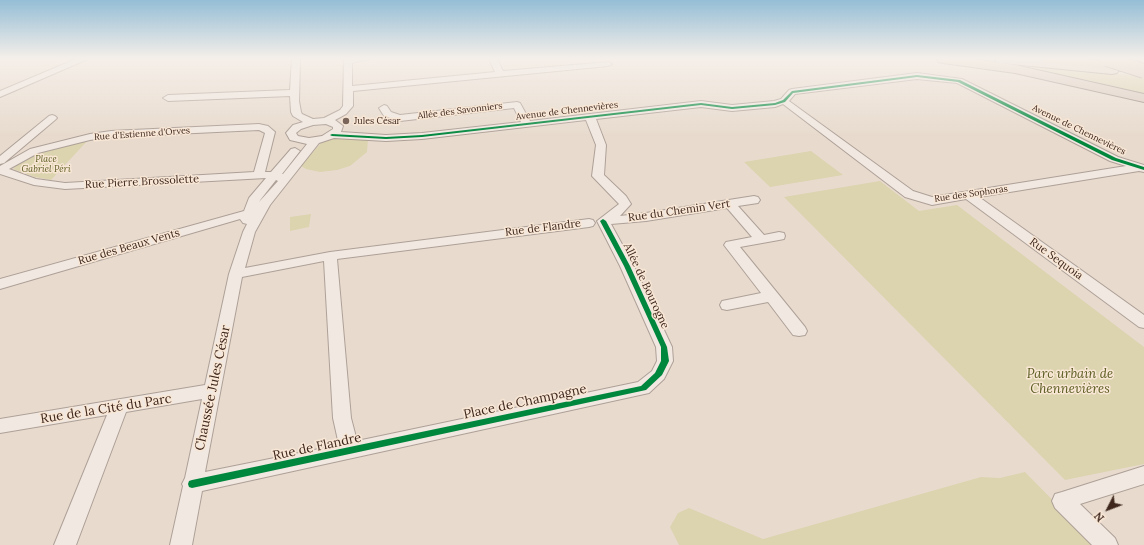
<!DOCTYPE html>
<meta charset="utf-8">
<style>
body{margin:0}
#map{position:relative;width:1144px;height:545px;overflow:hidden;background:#e8dbce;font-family:Lora,serif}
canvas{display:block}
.north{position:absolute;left:1088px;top:489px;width:40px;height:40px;-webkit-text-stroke:3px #f9e7d5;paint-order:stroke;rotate:228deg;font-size:11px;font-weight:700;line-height:16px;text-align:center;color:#3e261d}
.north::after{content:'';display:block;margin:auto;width:14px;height:18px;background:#3e261d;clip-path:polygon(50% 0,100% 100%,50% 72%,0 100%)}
</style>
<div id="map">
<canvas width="1144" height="545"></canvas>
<div class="north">N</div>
</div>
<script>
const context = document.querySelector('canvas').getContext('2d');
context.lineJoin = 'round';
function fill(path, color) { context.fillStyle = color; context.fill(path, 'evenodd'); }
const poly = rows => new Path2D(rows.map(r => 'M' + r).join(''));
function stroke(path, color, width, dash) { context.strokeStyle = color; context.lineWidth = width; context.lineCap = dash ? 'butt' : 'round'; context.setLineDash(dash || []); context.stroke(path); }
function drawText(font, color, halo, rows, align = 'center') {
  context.font = font + ' Lora,serif'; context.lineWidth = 3; context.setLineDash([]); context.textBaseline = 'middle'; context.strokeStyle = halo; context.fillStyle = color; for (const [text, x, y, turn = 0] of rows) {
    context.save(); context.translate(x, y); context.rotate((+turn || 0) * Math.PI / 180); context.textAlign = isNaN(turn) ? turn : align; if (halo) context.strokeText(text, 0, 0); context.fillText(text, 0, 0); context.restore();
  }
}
fill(poly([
 [1024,66,1140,76,1144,77,1144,95],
 [338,137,368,139,367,152,350,166,337,170,320,172,306,169,301,166,321,143,329,139],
 [89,139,51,180,35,177,13,169,22,160,43,150],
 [811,151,843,175,770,187,744,162],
 [880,181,919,211,957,205,1144,347,1144,464,1065,480,784,197],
 [311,214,309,227,290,231,290,217],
 [1025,472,1097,545,679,545,670,527,678,513,689,508,763,539,981,477,1000,478]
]), '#dcd3af');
const minor = poly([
 [76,59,88,59,0,97,0,91,76,59],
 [292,59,300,59,299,101,301,112,302,114,313,119,324,118,340,110,343,106,344,59,369,59,352,63,352,86,495,72,489,59,497,59,503,71,608,62,612,64,608,66,353,91,353,106,346,114,335,120,343,126,341,132,386,135,422,133,521,122,514,108,400,121,384,116,379,108,384,105,387,106,391,112,400,115,517,102,520,103,530,121,701,101,732,105,774,101,781,99,789,90,792,89,917,73,962,79,1118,157,1144,165,1144,172,1139,171,979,197,1144,315,1144,328,1139,327,966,199,932,205,905,197,783,104,775,107,732,111,701,107,596,119,606,145,604,175,626,196,631,204,620,216,646,213,754,196,758,197,760,200,758,203,738,206,764,235,779,232,784,233,785,236,784,239,779,240,740,247,805,327,807,331,805,335,799,336,793,335,768,302,727,310,722,309,720,305,722,301,761,293,724,245,726,242,752,237,727,208,646,221,611,224,634,266,672,347,673,361,664,379,649,393,202,491,192,545,170,545,183,486,182,484,185,478,202,399,126,412,76,545,54,545,107,415,0,433,0,419,205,385,229,274,243,232,247,224,243,223,240,219,0,289,0,279,244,211,249,198,266,178,65,189,34,185,0,174,0,166,30,149,90,134,111,131,259,124,268,126,275,132,265,172,271,172,291,149,295,148,300,151,282,174,283,174,307,144,290,140,286,133,293,125,303,122,293,116,291,112,290,96,168,101,163,98,168,95,290,90,292,59],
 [917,79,957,83,1110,161,1126,166,932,197,913,191,789,101,795,94,917,79],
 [586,120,596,145,592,176,619,204,597,221,620,266,656,347,657,361,652,371,638,382,357,441,351,418,337,259,589,227,593,226,595,223,593,220,589,219,330,252,245,268,255,232,270,205,319,143,334,138,386,141,422,139,586,120],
 [326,124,333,127,333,129,322,136,309,138,298,136,296,133,301,129,313,125,326,124],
 [259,130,265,133,254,172,65,183,36,179,9,169,38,153,90,140,111,137,259,130],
 [276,180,278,181,259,202,261,199,276,180],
 [324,261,333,418,339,445,205,472,242,277,324,261],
 [52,115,55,116,57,118,55,120,4,163,0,164,0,156,49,116,52,115],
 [1144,466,1144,484,1080,504,1115,538,1118,545,1092,545,1055,508,1052,501,1055,494,1062,492,1144,466]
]);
const trunk = poly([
 [995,59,1044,59,1112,66,1117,67,1119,70,1117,73,1112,74,1001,63,996,62,995,59]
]);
const motorway = poly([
 [937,59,974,59,1015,65,1144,94,1144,102,1015,73,943,63,938,62,937,59],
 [1040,59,1087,59,1133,64,1138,65,1140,68,1138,71,1133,72,1046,63,1041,62,1040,59]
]);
stroke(minor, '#aea097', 2);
stroke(trunk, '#93867e', 2);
stroke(motorway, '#93867e', 2);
fill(minor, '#f0e8e1');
fill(trunk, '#e2d4c8');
fill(motorway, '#dccbbf');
const motorwayBridge = poly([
 [1107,59,1144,71]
]);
stroke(motorwayBridge, '#93867e', 16, []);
stroke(motorwayBridge, '#dccbbf', 14);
fill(poly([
 [917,75,960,80,1116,158,1144,167,1144,170,1112,160,958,82,917,77,793,93,785,102,775,105,732,109,701,105,422,137,386,139,332,136,330,135,332,134,386,137,422,135,701,103,732,107,775,103,783,100,792,91,917,75],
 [603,219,606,221,630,266,667,347,669,361,662,375,646,390,192,488,189,487,188,484,189,481,192,480,641,386,655,373,661,361,661,347,624,266,600,221,603,219]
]), '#00873e');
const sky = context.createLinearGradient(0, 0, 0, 136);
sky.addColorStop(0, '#95bed6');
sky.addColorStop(0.43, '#f5efe9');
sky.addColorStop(1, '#f5efe900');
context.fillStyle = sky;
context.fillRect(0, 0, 1144, 136);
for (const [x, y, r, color] of [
 [346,121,4,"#7a655b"]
]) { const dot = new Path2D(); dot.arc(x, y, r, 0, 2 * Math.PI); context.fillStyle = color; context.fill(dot); stroke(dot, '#f9e7d5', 1.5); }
drawText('9px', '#3e261d', '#f9e7d5', [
 ["Allée des Savonniers",460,111,-7],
 ["Avenue de Chennevières",567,111,-7],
 ["Avenue de Chennevières",1079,130,26],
 ["Rue d'Estienne d'Orves",142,134,-4],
 ["Rue des Sophoras",971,194,-8]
]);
drawText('9px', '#3e261d', '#f9e7d5', [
 ["Jules César",354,121]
], 'left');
drawText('italic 9px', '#5b5d22', '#f9e7d5', [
 ["Place",46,159],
 ["Gabriel Péri",46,169]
]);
drawText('11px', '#3e261d', '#f9e7d5', [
 ["Rue Pierre Brossolette",142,182,-3],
 ["Rue du Chemin Vert",679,211,-8],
 ["Rue de Flandre",543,228,-7],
 ["Rue des Beaux Vents",129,247,-16],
 ["Rue Sequoia",1056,259,36],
 ["Allée de Bourogne",646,286,65]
]);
drawText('italic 13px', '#5b5d22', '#f9e7d5', [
 ["Parc urbain de",1070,374],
 ["Chennevières",1070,389]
]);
drawText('13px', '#3e261d', '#f9e7d5', [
 ["Chaussée Jules César",213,388,-78],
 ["Place de Champagne",525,402,-12],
 ["Rue de la Cité du Parc",106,409,-9],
 ["Rue de Flandre",317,447,-12]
]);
</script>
